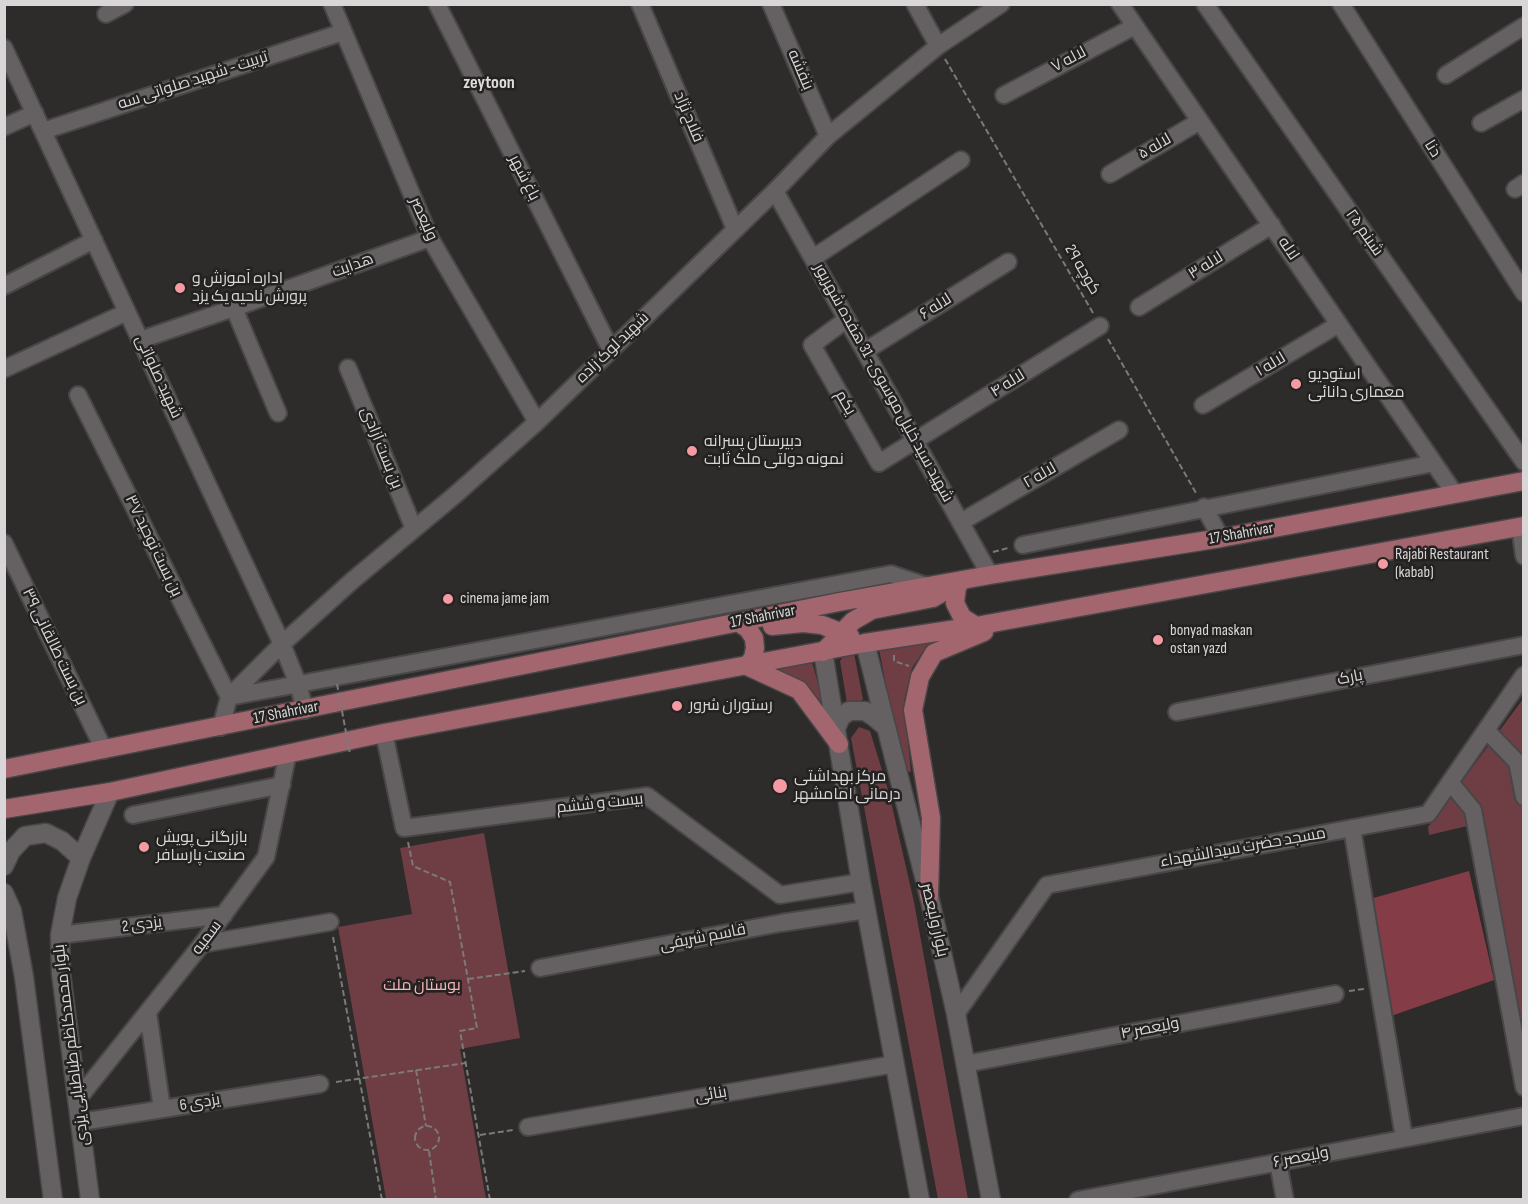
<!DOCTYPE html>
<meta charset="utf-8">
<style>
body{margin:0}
#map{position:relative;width:1528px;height:1204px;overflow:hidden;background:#2e2b2b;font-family:"Sofia Sans Condensed",sans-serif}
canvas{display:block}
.frame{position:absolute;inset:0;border:6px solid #d8d6d6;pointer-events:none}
</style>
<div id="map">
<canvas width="1528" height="1204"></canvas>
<div class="frame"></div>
</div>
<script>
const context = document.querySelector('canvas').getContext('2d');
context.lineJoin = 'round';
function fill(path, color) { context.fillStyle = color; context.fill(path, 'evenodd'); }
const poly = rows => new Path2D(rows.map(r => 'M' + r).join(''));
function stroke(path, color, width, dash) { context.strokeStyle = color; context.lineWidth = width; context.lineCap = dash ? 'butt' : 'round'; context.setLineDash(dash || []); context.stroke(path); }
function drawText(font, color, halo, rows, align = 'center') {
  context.font = font + ' "Sofia Sans Condensed",Cairo,sans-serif'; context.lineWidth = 5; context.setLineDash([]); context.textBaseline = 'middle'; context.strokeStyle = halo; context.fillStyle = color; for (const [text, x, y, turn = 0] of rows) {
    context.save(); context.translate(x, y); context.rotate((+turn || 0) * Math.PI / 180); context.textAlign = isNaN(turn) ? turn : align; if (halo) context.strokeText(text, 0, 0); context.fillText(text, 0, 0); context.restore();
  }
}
fill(poly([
 [958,634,927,646,912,668,904,701,911,772,905,771,902,768,879,649],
 [854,653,863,699,856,705,847,703,840,661,845,654],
 [812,662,828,718,763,670],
 [1523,699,1522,846,1523,1036,1494,874,1480,823,1429,835,1428,827],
 [859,727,870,731,889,793,914,902,968,1199,938,1199,851,738],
 [484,833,520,1038,460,1049,486,1199,386,1199,338,927,412,914,400,848]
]), '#6e3e44');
fill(poly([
 [1469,871,1494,980,1391,1016,1370,899]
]), '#843d47');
const minor = poly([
 [332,4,430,238,537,422],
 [437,4,611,350],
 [640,4,735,229],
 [771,4,828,136],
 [915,4,938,46],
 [1120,4,1455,494],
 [1205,4,1524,462],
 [1341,4,1524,293],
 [106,14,125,4],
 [4,48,282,644,298,684,305,710],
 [1446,75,1524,26],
 [1004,95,1135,26],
 [1481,123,1524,99],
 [4,127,35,113],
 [43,131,343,32],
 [1110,174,1200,121],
 [1515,189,1524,183],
 [775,191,990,575],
 [813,258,961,160],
 [4,286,94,240],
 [1139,307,1272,225],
 [234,308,278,413],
 [847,319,812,345,879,463,1100,326],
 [140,340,234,308,430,238],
 [865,351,1008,262],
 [348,368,414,529],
 [4,369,127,312],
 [78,395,229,697,282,644,353,580,455,495,537,422,775,191,828,136,938,46,1001,4],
 [1203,405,1339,324],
 [1204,507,1221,538],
 [961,522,1119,430],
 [1520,527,1524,556],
 [4,543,104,750],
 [1023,545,1434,463],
 [1177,712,1524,645],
 [221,727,229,697,891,574,927,586],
 [1486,730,1517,762,1524,797],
 [384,733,404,828,647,796,780,895,861,882],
 [1450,782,1473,810,1524,1087],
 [133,815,282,785],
 [1352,828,1404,1138],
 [60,935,224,915],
 [202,944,330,922],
 [540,968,781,923,866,910],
 [148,1013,162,1109],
 [956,1014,1047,885,1428,814,1524,675],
 [965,1064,1335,994],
 [78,1099,202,944,266,857,288,753],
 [81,1122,320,1084],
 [528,1127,895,1064],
 [1278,1162,1285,1200],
 [1078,1200,1524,1116]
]);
const secondary = poly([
 [865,643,929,896,956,1014,991,1200],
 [823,652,861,882,920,1200],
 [836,728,841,717,849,711,865,711,873,716,885,726],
 [4,866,11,851,25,836,46,833,62,841,81,858],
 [4,893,12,911,24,977,53,1200],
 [90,1200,61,973,60,935,67,898,81,858,110,792]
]);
const primary = poly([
 [962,580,957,587,955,603,962,617,976,626],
 [738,622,748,629,754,638,755,648,753,658,747,666,799,690,839,744],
 [772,626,803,623,822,625,850,636],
 [823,652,853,621,872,610,933,598,945,591],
 [4,769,839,602,990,575,1221,538,1524,481],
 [4,809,110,792,384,733,865,643,976,626,1524,526],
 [929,896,931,818,913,710,920,677,934,653,984,632]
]);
stroke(minor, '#484646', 20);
stroke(secondary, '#484646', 21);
stroke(primary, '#484646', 21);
stroke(poly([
 [945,59,1093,313],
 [1108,339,1196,493],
 [993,552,1008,548],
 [894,655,894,661,909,666],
 [408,842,413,866,450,882,477,1028,460,1031,490,1200],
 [333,937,382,1200],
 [468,979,525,971],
 [1349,991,1364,989],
 [416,1070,426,1126],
 [336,1082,466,1063],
 '415 1138a12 12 0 1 1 24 0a12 12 0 1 1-24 0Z',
 [480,1135,513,1130],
 [429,1151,436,1200]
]), '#7c7979', 2, [6, 3]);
stroke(minor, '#656162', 16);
stroke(secondary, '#656162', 18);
stroke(primary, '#a3666f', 18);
stroke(poly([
 [337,684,350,754]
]), '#7c7979', 2, [6, 3]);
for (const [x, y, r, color] of [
 [180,288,6,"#f49aa3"],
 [1296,384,6,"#f49aa3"],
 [692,451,6,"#f49aa3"],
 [1383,564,6,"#f49aa3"],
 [448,599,6,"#f49aa3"],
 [1158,640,6,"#f49aa3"],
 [677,706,6,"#f49aa3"],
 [780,786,8,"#f49aa3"],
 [144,847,6,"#f49aa3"]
]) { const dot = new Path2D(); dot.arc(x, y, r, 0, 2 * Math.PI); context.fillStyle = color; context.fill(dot); stroke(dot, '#242121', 2); }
drawText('16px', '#d8d6d6', '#242121', [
 ["لاله ۷",1069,60,-28],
 ["بنفشه",800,70,67],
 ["تربیت - شهید صلواتی سه",193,81,-18],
 ["فلاح نژاد",688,117,67],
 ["لاله ۵",1155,147,-30],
 ["دنا",1432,149,58],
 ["باغ شهر",524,178,63],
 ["ولیعصر",423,219,66],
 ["شبنم ۲۵",1364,233,55],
 ["لاله",1288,249,56],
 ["هدایت",353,266,-20],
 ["لاله ۳",1206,266,-32],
 ["کوچه 2۹",1082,270,60],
 ["لاله ۶",936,307,-32],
 ["شهید لوک زاده",613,348,-44],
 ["لاله ۱",1271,365,-31],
 ["شهید صلواتی",158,377,65],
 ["شهید سید خلیل موسوی- 31 هفده شهریور",883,383,61],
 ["لاله ۴",1008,384,-32],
 ["یکم",845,403,60],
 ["بن بست آزادی",381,448,68],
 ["لاله ۲",1040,476,-30],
 ["17 Shahrivar",1241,534,-10],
 ["بن بست توحید ۳۷",153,546,64],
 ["17 Shahrivar",763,617,-11],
 ["بن‌ بست طالقانی ۳۹",54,647,64],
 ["پارک",1350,678,-11],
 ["17 Shahrivar",286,713,-11],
 ["بیست و ششم",600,804,-6],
 ["مسجد حضرت سیدالشهداء",1243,848,-10],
 ["بلوار ولیعصر",934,920,77],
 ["یزدی 2",142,925,-7],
 ["سمیه",207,938,-53],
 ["قاسم شریفی",703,938,-11],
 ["ولیعصر ۴",1150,1029,-11],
 ["بلوار محمدکاظم طباطبایی یزدی",72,1045,-97],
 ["بنائی",711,1095,-10],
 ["یزدی 6",200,1103,-9],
 ["ولیعصر ۶",1301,1158,-11]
]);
drawText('16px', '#d8d6d6', '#242121', [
 ["اداره آموزش و",192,279],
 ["پرورش ناحیه یک یزد",192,297],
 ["استودیو",1308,375],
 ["معماری دانائی",1308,393],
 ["دبیرستان پسرانه",704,442],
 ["نمونه دولتی ملک ثابت",704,460],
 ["Rajabi Restaurant",1395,555],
 ["(kabab)",1395,573],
 ["cinema jame jam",460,599],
 ["bonyad maskan",1170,631],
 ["ostan yazd",1170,649],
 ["رستوران سُرور",689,706],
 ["مرکز بهداشتی",794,777],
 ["درمانی امامشهر",794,795],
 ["بازرگانی پویش",156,838],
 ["صنعت پارسافر",156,856]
], 'left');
drawText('16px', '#f8b6bc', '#242121', [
 ["بوستان ملت",422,986]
]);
drawText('bold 18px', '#e0dcdc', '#242121', [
 ["zeytoon",489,83]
]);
</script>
